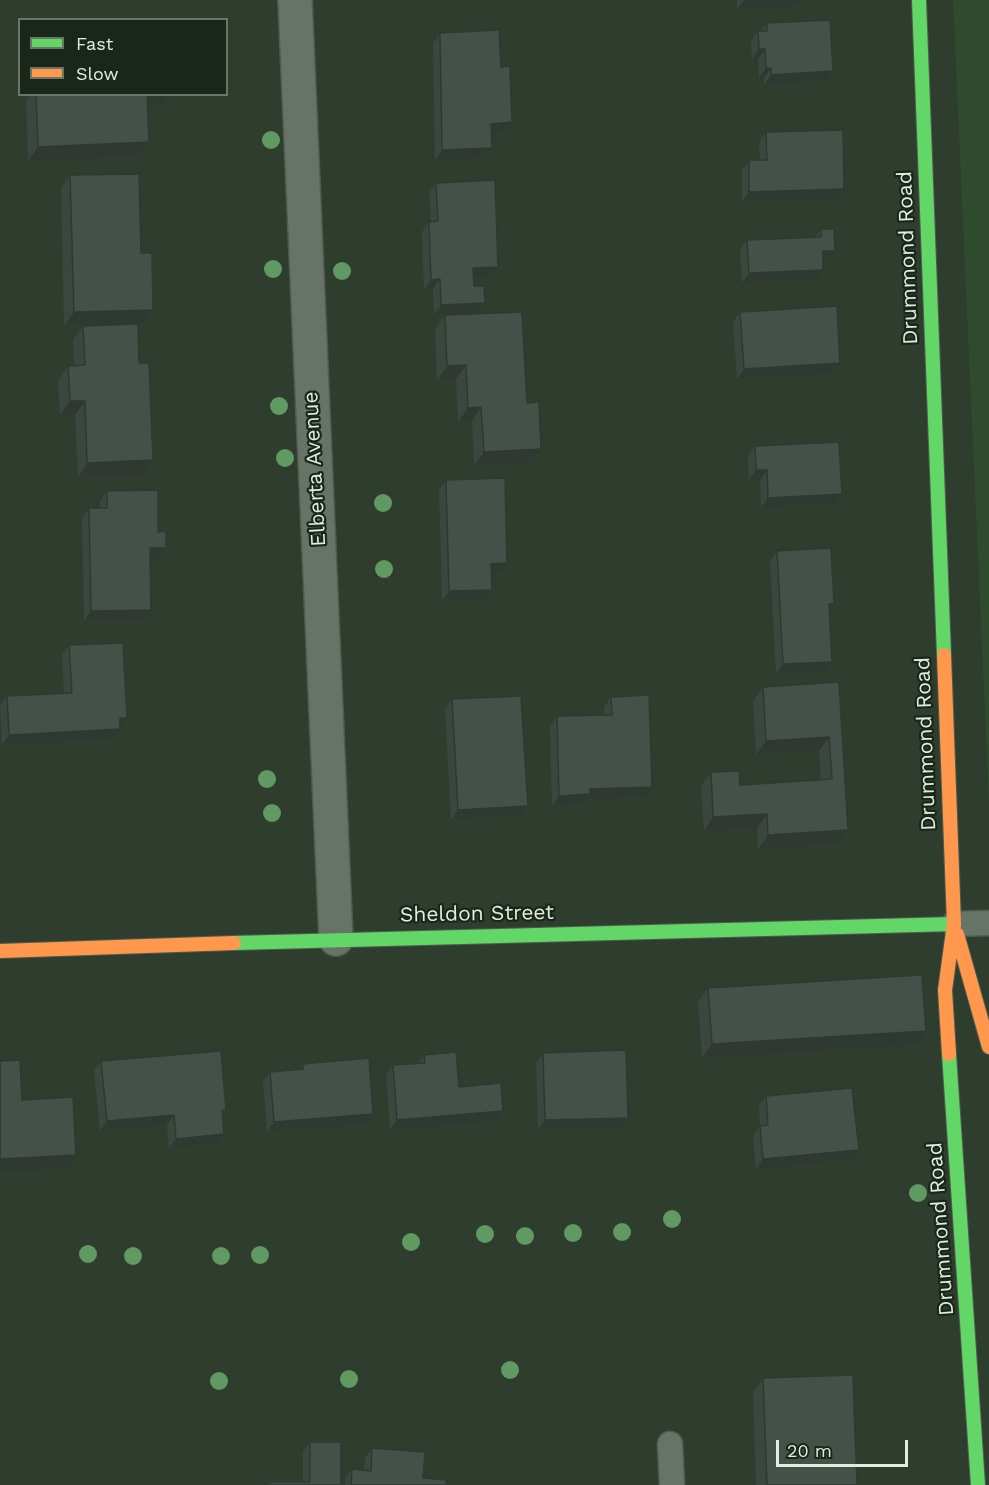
<!DOCTYPE html>
<style>
body{margin:0}
#map{position:relative;width:989px;height:1485px;overflow:hidden;background:#2f3d2f;font-family:"Work Sans",sans-serif}
canvas{display:block}
.legend{position:absolute;left:18px;top:18px;width:210px;height:78px;box-sizing:border-box;background:#1b261a;border:2px solid #697668;margin:0;padding:8px 10px;list-style:none;font-size:18px;color:#deeede}
.legend li{display:flex;align-items:center;gap:12px;height:30px}
.legend b{width:30px;border:2px solid #697668}
.scale{position:absolute;left:776px;top:1440px;width:132px;height:27px;box-sizing:border-box;border:3px solid #deeede;border-top:0;padding-left:8px;font-size:18px;line-height:21px;white-space:nowrap;color:#deeede;-webkit-text-stroke:4px #1b261a;paint-order:stroke}
</style>
<div id="map">
<canvas width="989" height="1485"></canvas>
<ul class="legend">
<li><b style="height:8px;background:#63d668"></b>Fast</li>
<li><b style="height:8px;background:#ff974d"></b>Slow</li>
</ul>
<div class="scale">20 m</div>
</div>
<script>
const context = document.querySelector('canvas').getContext('2d');
context.lineJoin = 'round';
function fill(path, color) { context.fillStyle = color; context.fill(path, 'evenodd'); }
const poly = rows => new Path2D(rows.map(r => 'M' + r).join(''));
function stroke(path, color, width, dash) { context.strokeStyle = color; context.lineWidth = width; context.lineCap = dash ? 'butt' : 'round'; context.setLineDash(dash || []); context.stroke(path); }
function drawText(font, color, halo, rows, align = 'center') {
  context.font = font + ' "Work Sans",sans-serif'; context.lineWidth = 4.5; context.setLineDash([]); context.textBaseline = 'middle'; context.strokeStyle = halo; context.fillStyle = color; for (const [text, x, y, turn = 0] of rows) {
    context.save(); context.translate(x, y); context.rotate((+turn || 0) * Math.PI / 180); context.textAlign = isNaN(turn) ? turn : align; if (halo) context.strokeText(text, 0, 0); context.fillText(text, 0, 0); context.restore();
  }
}
fill(poly([
 [953,0,989,0,989,803]
]), '#2e4b2e');
const lane = poly([
 [954,924,989,923],
 [670,1444,672,1485]
]);
const street = poly([
 [295,0,336,939]
]);
const fast = poly([
 [919,0,944,655],
 [234,943,954,924],
 [949,1054,978,1485]
]);
const slow = poly([
 [944,655,954,924,945,990,949,1054],
 [957,934,989,1047],
 [0,951,234,943]
]);
stroke(lane, '#4f5c4f', 27);
stroke(street, '#4f5c4f', 36);
stroke(fast, '#4f5c4f', 16);
stroke(slow, '#4f5c4f', 16);
stroke(lane, '#687368', 24);
stroke(street, '#687368', 33);
stroke(fast, '#63d668', 14);
stroke(slow, '#ff974d', 14);
context.fillStyle = '#619962';
for (const [x, y] of [
 [271,140],
 [273,269],
 [342,271],
 [279,406],
 [285,458],
 [383,503],
 [384,569],
 [267,779],
 [272,813],
 [918,1193],
 [672,1219],
 [622,1232],
 [573,1233],
 [485,1234],
 [525,1236],
 [411,1242],
 [88,1254],
 [260,1255],
 [133,1256],
 [221,1256],
 [510,1370],
 [349,1379],
 [219,1381]
]) { context.beginPath(); context.arc(x, y, 9, 0, 2 * Math.PI); context.fill(); }
fill(poly([
 [737,0,806,0,802,5,737,9],
 [767,23,833,71,826,81,764,85,764,78,759,78,758,59,752,59,751,41,758,31,761,31],
 [440,33,501,67,512,122,505,132,492,133,492,148,485,158,435,160,433,43],
 [31,94,170,94,162,105,147,106,139,156,28,161,26,102],
 [766,132,837,199,742,202,742,170,749,160,760,160,759,142],
 [70,175,141,253,153,310,143,324,138,324,143,475,78,477,75,415,60,415,58,380,68,366,74,365,73,340,83,326,125,325,64,326,61,189],
 [436,183,491,277,474,277,474,286,485,303,478,313,434,315,433,289,424,290,422,232,429,222,431,221,429,193],
 [821,229,835,251,828,261,823,261,823,270,816,280,742,283,740,250,747,240,815,237],
 [740,312,840,363,833,373,737,379,733,322],
 [445,315,527,403,541,449,531,463,474,466,472,421,458,422,456,379,437,380,435,329],
 [755,446,842,494,835,504,761,508,760,480,749,480,748,456],
 [446,480,500,573,492,573,485,600,442,601,439,490],
 [107,491,159,558,151,558,151,610,144,620,84,621,82,518,89,508,100,508,100,501],
 [777,551,829,611,825,672,776,674,770,561],
 [69,645,127,718,120,728,120,729,113,739,2,745,0,706,7,696,64,693,62,655],
 [839,682,838,844,758,849,757,828,704,831,701,786,711,772,740,785,821,780,819,751,756,755,753,701,763,687],
 [611,697,645,797,586,799,583,804,552,806,550,726,557,716,604,715,604,707],
 [452,699,528,806,521,816,451,820,445,709],
 [708,988,916,1045,702,1058,698,1002],
 [543,1053,628,1118,621,1128,538,1130,536,1063],
 [424,1055,459,1087,503,1111,496,1121,390,1130,386,1075,393,1065,418,1063],
 [101,1061,226,1110,222,1115,217,1144,169,1149,167,1125,100,1131,94,1071],
 [303,1064,366,1124,267,1132,263,1082,270,1072,299,1070],
 [766,1096,852,1160,756,1169,753,1136,760,1126,759,1106],
 [763,1378,857,1485,756,1485,753,1392],
 [310,1442,341,1485,268,1485,270,1482,303,1482,303,1452],
 [372,1448,423,1478,446,1485,345,1485,345,1479,352,1469,364,1470,365,1458]
]), '#3a463e');
fill(poly([
 [744,0,806,0,802,5,737,9],
 [759,49,765,49,758,59,752,59],
 [766,68,771,68,764,78,759,78],
 [833,71,826,81,764,85,771,75],
 [145,94,170,94,162,105,137,106],
 [512,122,505,132,484,134,491,124],
 [149,142,139,156,28,161,38,147],
 [492,148,485,158,435,160,442,150],
 [844,189,837,199,742,202,749,192],
 [823,251,835,251,828,261,816,261],
 [498,267,491,277,466,278,473,268],
 [823,270,816,280,742,283,749,273],
 [440,279,433,289,424,290,431,280],
 [485,303,478,313,434,315,441,305],
 [153,310,143,324,64,326,74,312],
 [840,363,833,373,737,379,744,369],
 [466,365,456,379,437,380,447,366],
 [70,401,85,401,75,415,60,415],
 [481,407,472,421,458,422,468,408],
 [541,449,531,463,474,466,484,452],
 [153,460,143,475,78,477,87,463],
 [756,470,767,470,760,480,749,480],
 [842,494,835,504,761,508,768,498],
 [150,548,166,548,159,558,143,558],
 [507,563,500,573,484,574,491,564],
 [492,590,485,600,442,601,449,591],
 [829,604,834,604,827,614],
 [151,610,144,620,84,621,91,611],
 [832,662,825,672,776,674,783,664],
 [120,718,127,718,120,728],
 [120,729,113,739,2,745,9,735],
 [829,737,819,751,756,755,766,741],
 [652,787,645,797,586,799,583,804,552,806,559,796,590,789],
 [528,806,521,816,451,820,458,810],
 [767,814,757,828,704,831,713,817],
 [848,830,838,844,758,849,768,835],
 [926,1031,916,1045,702,1058,712,1044],
 [503,1111,496,1121,390,1130,397,1120],
 [373,1114,366,1124,267,1132,274,1122],
 [174,1115,167,1125,100,1131,107,1121],
 [628,1118,621,1128,538,1130,545,1120],
 [224,1134,217,1144,169,1149,176,1139],
 [859,1150,852,1160,756,1169,763,1159],
 [76,1155,66,1169,0,1172,0,1159]
]), '#2f3932');
const building = poly([
 [830,20,833,71,771,75,771,68,766,68,765,49,759,49,758,31,767,31,767,23,830,20],
 [499,30,501,67,510,66,512,122,491,124,492,148,442,150,440,33,499,30],
 [36,94,147,94,149,142,38,147,36,94],
 [843,130,844,189,749,192,749,160,767,160,766,132,843,130],
 [139,174,141,253,152,253,153,310,74,312,70,175,139,174],
 [495,180,498,267,473,268,474,286,484,286,485,303,441,305,440,279,431,280,429,222,438,221,436,183,495,180],
 [821,229,834,229,835,251,823,251,823,270,749,273,747,240,821,237,821,229],
 [837,306,840,363,744,369,740,312,837,306],
 [522,312,527,403,539,402,541,449,484,452,481,407,468,408,466,365,447,366,445,315,522,312],
 [138,324,139,363,149,363,153,460,87,463,85,401,70,401,68,366,85,365,83,326,138,324],
 [839,442,842,494,768,498,767,470,756,470,755,446,839,442],
 [505,478,507,563,491,564,492,590,449,591,446,480,505,478],
 [158,490,158,532,166,531,166,548,150,548,151,610,91,611,89,508,107,508,107,491,158,490],
 [831,548,834,604,829,604,832,662,783,664,777,551,831,548],
 [123,643,127,718,120,718,120,729,9,735,7,696,72,693,69,645,123,643],
 [839,682,848,830,768,835,767,814,713,817,711,772,739,771,740,785,832,779,829,737,766,741,763,687,839,682],
 [649,695,652,787,590,789,590,794,559,796,557,716,612,715,611,697,649,695],
 [521,696,528,806,458,810,452,699,521,696],
 [922,975,926,1031,712,1044,708,988,922,975],
 [626,1050,628,1118,545,1120,543,1053,626,1050],
 [221,1051,226,1110,222,1110,224,1134,176,1139,174,1115,107,1121,101,1061,221,1051],
 [456,1052,459,1087,501,1083,503,1111,397,1120,393,1065,425,1063,424,1055,456,1052],
 [369,1058,373,1114,274,1122,270,1072,303,1069,303,1064,369,1058],
 [20,1060,22,1100,73,1097,76,1155,0,1159,0,1061,20,1060],
 [852,1088,859,1150,763,1159,760,1126,768,1125,766,1096,852,1088],
 [853,1375,857,1485,767,1485,763,1378,853,1375],
 [310,1442,341,1442,341,1485,270,1485,270,1482,310,1482,310,1442],
 [372,1448,425,1452,423,1478,447,1480,446,1485,351,1485,352,1469,371,1471,372,1448]
]);
fill(building, '#435148');
stroke(building, '#2f3932', 1.5);
drawText('21px', '#deeede', '#1b261a', [
 ["Drummond Road",908,258,-92],
 ["Elberta Avenue",315,469,-93],
 ["Drummond Road",926,744,-92],
 ["Sheldon Street",477,914,-1],
 ["Drummond Road",941,1229,-94]
]);
</script>
